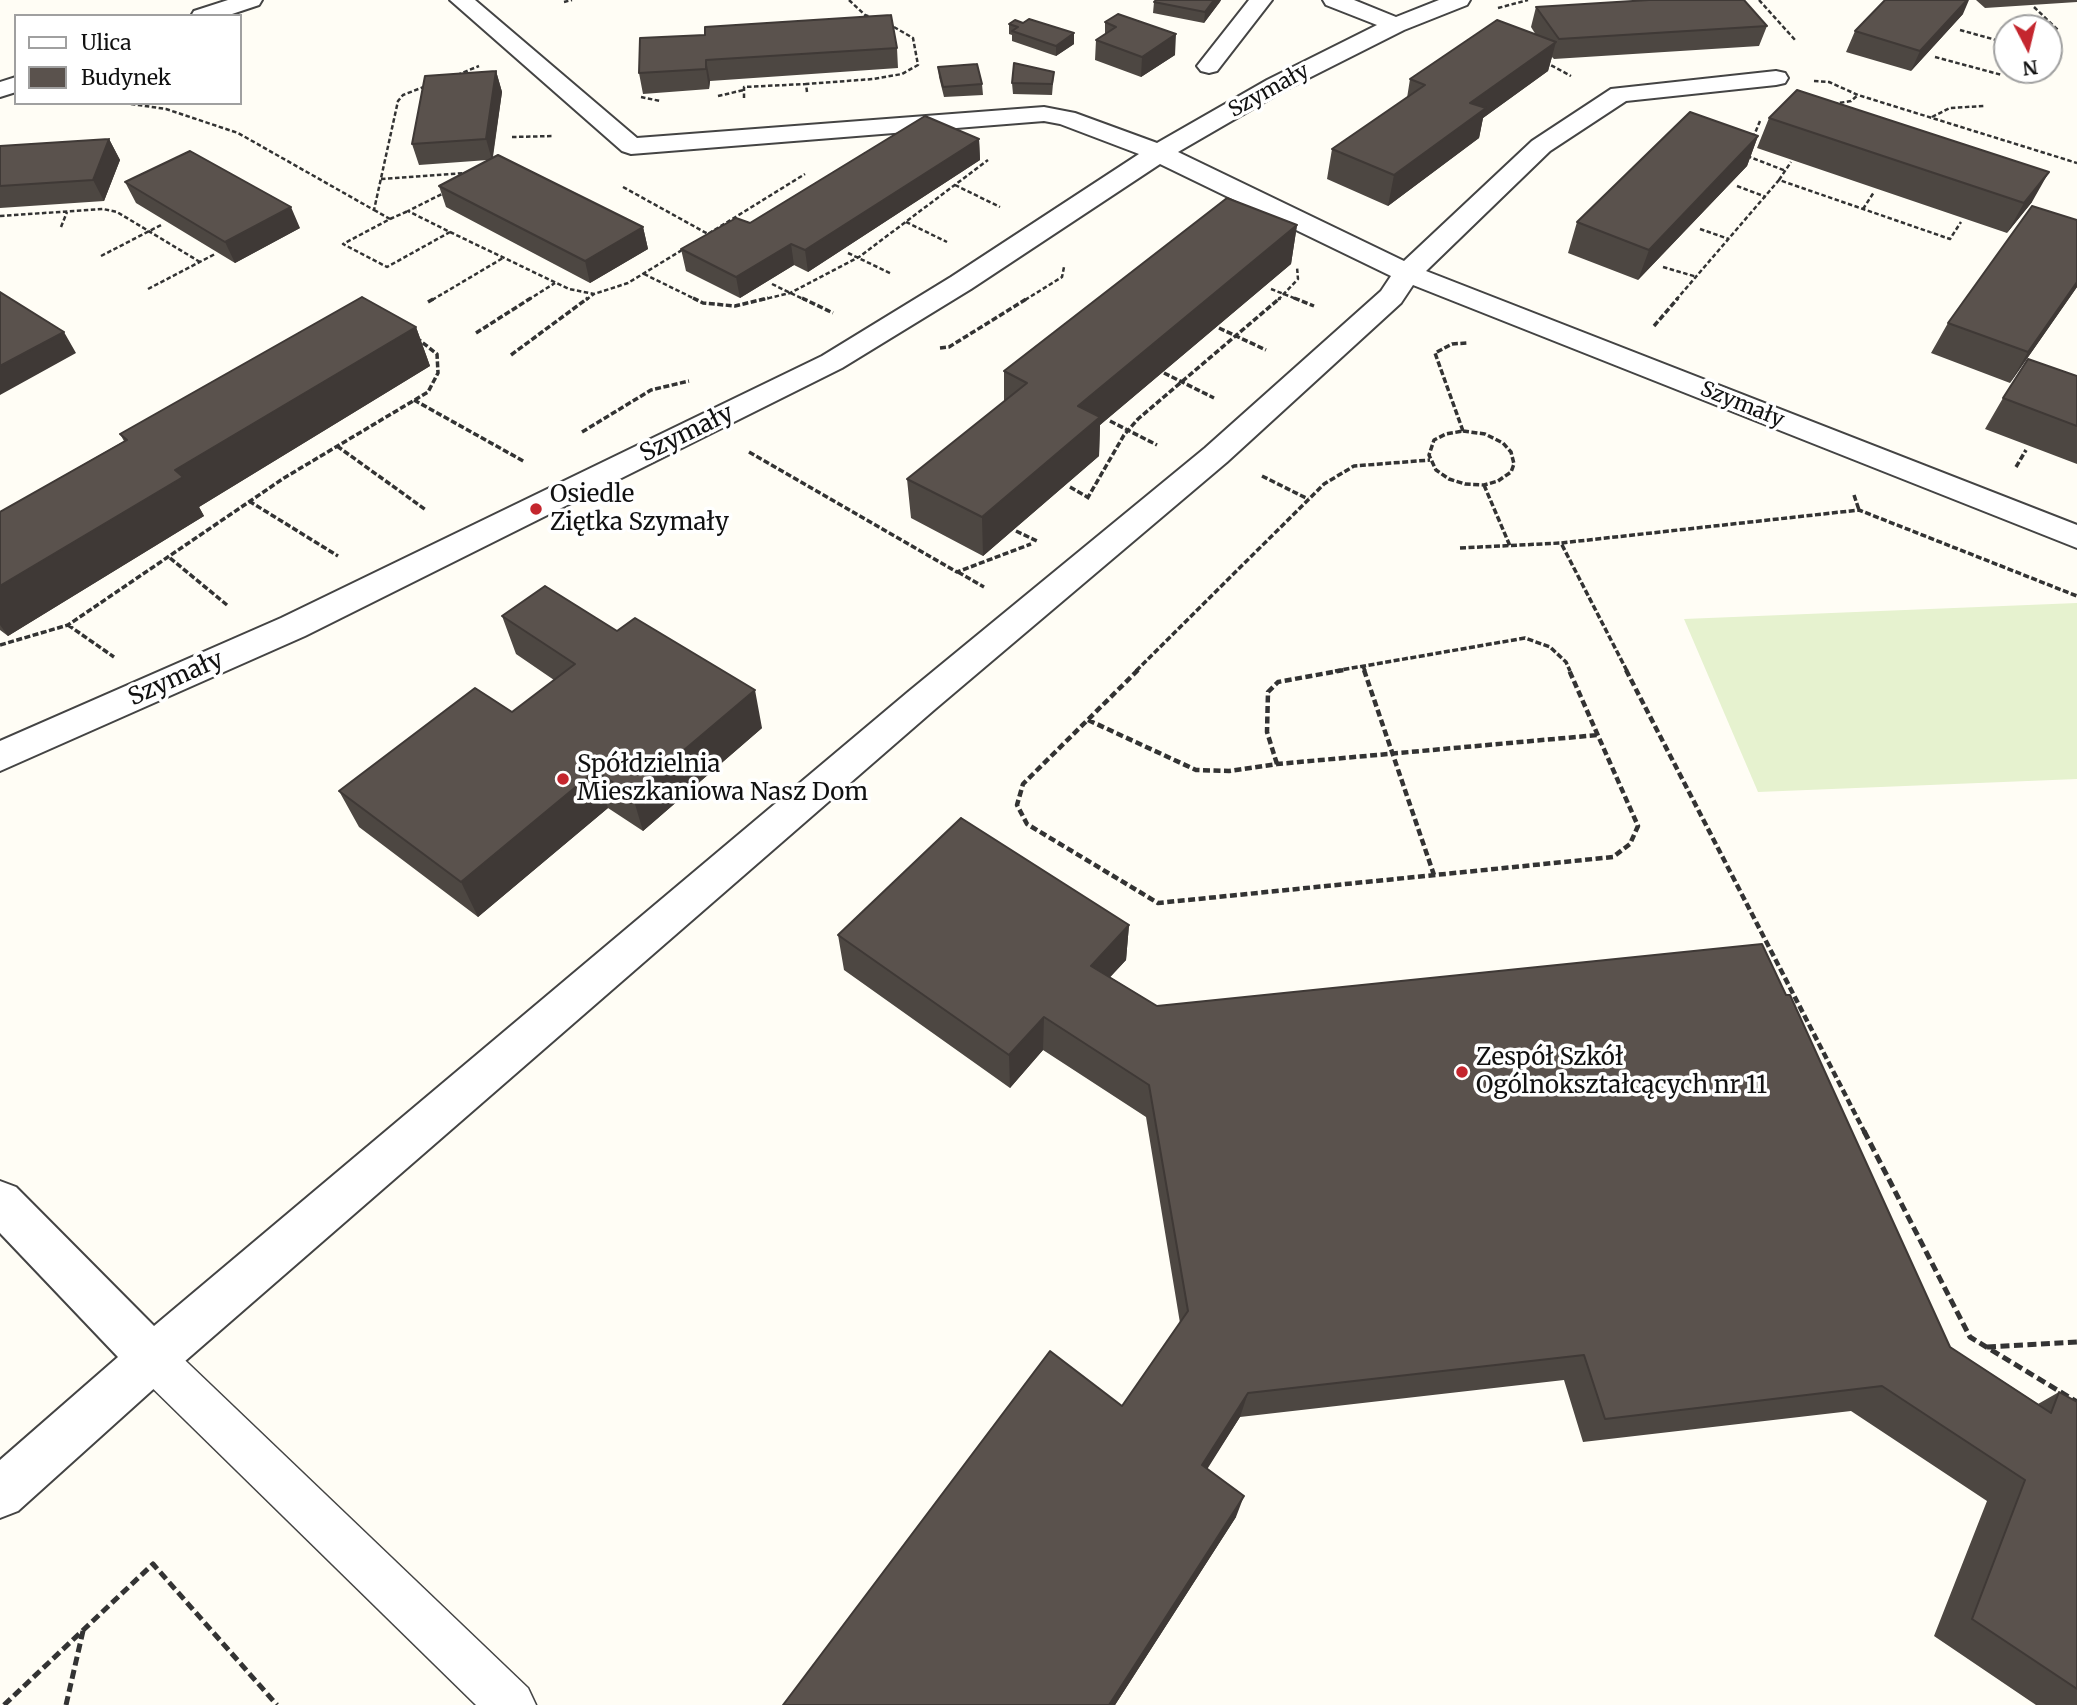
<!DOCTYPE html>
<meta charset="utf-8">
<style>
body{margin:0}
#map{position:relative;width:2077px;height:1705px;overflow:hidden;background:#fffdf5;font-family:Merriweather,serif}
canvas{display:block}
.legend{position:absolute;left:14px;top:14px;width:228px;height:91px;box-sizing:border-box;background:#fff;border:2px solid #a0a0a0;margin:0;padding:9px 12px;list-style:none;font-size:21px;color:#111}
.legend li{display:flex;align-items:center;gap:14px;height:35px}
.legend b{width:35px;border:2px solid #a0a0a0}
.north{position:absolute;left:1993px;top:14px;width:70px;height:70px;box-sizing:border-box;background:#fff;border:2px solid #a0a0a0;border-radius:50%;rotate:173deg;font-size:19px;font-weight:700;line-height:28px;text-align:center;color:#111}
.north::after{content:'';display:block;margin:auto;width:24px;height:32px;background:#c4262e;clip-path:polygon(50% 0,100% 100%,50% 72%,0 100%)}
</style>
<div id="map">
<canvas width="2077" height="1705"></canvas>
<ul class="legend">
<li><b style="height:9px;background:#fff"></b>Ulica</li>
<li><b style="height:19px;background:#5a524d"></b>Budynek</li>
</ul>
<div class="north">N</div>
</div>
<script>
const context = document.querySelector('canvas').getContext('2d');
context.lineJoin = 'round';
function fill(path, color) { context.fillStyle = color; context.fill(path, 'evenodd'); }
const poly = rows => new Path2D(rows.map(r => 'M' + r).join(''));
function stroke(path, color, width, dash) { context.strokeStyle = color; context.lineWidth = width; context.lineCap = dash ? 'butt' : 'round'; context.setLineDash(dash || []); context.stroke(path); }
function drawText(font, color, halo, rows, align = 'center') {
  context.font = font + ' Merriweather,serif'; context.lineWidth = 7; context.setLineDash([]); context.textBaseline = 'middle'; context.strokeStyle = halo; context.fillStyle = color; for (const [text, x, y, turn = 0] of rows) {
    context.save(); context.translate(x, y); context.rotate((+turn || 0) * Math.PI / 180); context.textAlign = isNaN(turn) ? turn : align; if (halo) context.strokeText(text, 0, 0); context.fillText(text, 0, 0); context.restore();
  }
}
fill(poly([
 [2077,603,2077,779,1758,792,1684,619]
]), '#e6f2cf');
const service = poly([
 [152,1336,167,1343,528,1688,536,1705,476,1705,137,1373,130,1358,137,1343,152,1336]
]);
const minor = poly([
 [228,0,262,0,259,5,226,16,191,16,194,11,228,0],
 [450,0,475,0,637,138,1044,107,1075,113,1157,143,1267,80,1377,25,1326,5,1323,0,1354,0,1396,17,1439,0,1470,0,1467,5,1404,30,1285,90,1178,152,1404,261,1532,141,1611,89,1776,71,1785,73,1788,78,1785,83,1776,85,1626,101,1550,151,1426,271,2077,525,2077,548,1413,285,1401,303,1227,462,934,710,169,1375,18,1511,0,1518,0,1460,118,1357,0,1233,0,1181,16,1187,154,1326,908,692,1205,448,1381,291,1391,276,1160,164,971,289,842,368,305,636,0,771,0,741,281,618,822,356,951,277,1139,154,1060,124,1044,121,631,154,622,151,450,0],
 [1249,0,1272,0,1217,71,1209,73,1201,71,1197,66,1249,0],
 [16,77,16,92,0,97,0,82,16,77]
]);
stroke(service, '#444', 3);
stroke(minor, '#444', 4);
stroke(poly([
 [849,0,865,15,873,18],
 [1759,0,1796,41],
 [564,2,572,0],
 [2034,7,2059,31],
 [1498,8,1528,0],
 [1960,30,2007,43],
 [1935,57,2002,75],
 [1545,62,1571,76],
 [457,75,479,66],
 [1814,81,1829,82,1858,95,2077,163],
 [807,92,806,84,873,79,902,74,918,65,913,38,887,23],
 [718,96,744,90],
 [641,97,660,101],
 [744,98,744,87,806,84],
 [124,103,166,109,238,133,374,210,398,101,403,95,426,86],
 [1833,104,1851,101,1858,95],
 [1932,117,1950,108,1984,106],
 [512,137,554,136],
 [1753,138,1760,121],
 [1747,156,1786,171],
 [381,179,465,173],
 [1779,180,1791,162],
 [955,185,1000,207],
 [1737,186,1766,197],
 [623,187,708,234,805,174],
 [1863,209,1874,192],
 [374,210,390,219,343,244,387,267,450,232,408,211,446,192],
 [0,216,103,209,117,212,200,262],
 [390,219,408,211],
 [906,222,947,242],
 [61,227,67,212],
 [1700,229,1729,239],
 [450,232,569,289,594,294,628,283,687,247],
 [848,253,892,274],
 [101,256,161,225],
 [1663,267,1697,277],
 [644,274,697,300],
 [772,284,805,300],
 [148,289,215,254],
 [1271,289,1299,300],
 [432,300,503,258],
 [528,300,555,283],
 [586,300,594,294],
 [761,300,790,293,859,257,988,160],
 [1025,300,1062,277,1064,267],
 [1278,300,1298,279,1297,267],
 [1676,300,1779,180,1950,239,1961,222]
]), '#333', 2.5, [4.5, 2.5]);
stroke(poly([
 [693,298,703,303,735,306,768,298],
 [802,298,833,313],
 [1294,298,1314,306],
 [428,302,435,298],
 [1654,326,1678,298],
 [1219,328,1266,350],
 [476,333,531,298],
 [940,348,949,347,1028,298],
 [511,355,588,298],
 [1164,373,1214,398],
 [414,400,525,462],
 [1110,421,1157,445],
 [1463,431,1435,353,1452,344,1467,343],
 [1463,431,1485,434,1503,443,1511,452,1514,464,1511,472,1498,481,1484,485,1465,484,1449,479,1436,470,1429,455,1434,440,1446,434,1463,431],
 [582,432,651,390,689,381],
 [337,446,426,510],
 [749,452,957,572,1031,544],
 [2016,467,2026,450],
 [1262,476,1308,499],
 [1484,485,1510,546],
 [1070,487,1089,498],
 [1854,495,1859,510],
 [1087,499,1124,435,1138,419,1280,298],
 [249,501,338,556],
 [1016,531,1039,542],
 [1460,548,1561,543],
 [170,558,227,605],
 [958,572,984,587],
 [68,625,114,657],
 [0,645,68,625,284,478,428,392,438,373,437,354,418,339],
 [1363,666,1365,671],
 [1136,671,1324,484,1354,466,1430,460],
 [1335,671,1525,638,1550,647,1566,662,1570,671],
 [1627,671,1561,543,1859,510,2077,596]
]), '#333', 3.5, [6, 2.5]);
stroke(poly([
 [1138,670,1023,784,1017,805,1027,824,1158,903,1613,857,1630,844,1638,826,1569,670],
 [1364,670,1434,875],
 [1626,670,1865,1133],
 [1088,720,1196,770,1229,771,1277,764,1598,735],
 [1277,764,1267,732,1268,692,1278,682,1344,670]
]), '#333', 4.5, [7, 3.5]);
stroke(poly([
 [1864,1131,1970,1337,2077,1402],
 [1987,1347,2077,1342],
 [4,1705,153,1564,277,1705],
 [66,1705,83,1631]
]), '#333', 5, [9, 4.5]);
fill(service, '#fff');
fill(minor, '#fff');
fill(poly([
 [1156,0,1221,0,1204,23,1153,13,1154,2],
 [1976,0,2077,0,2077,2,1985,8],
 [1536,7,1767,26,1759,46,1554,59,1552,57,1548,71,1483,118,1479,138,1388,206,1327,179,1332,149,1407,98,1410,79,1536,35,1531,27],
 [1118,14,1175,55,1141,77,1095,60,1096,40,1105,34,1105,22],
 [1963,14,1911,71,1846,52,1855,31],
 [1023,23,1074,33,1074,44,1056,56,1012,41,1012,35,1009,34,1009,24],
 [640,38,897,48,898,68,710,81,709,89,643,94,639,73],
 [938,67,982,84,983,95,944,97,939,77],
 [496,71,502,92,493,157,643,227,648,249,590,283,446,207,439,186,488,160,419,165,412,144],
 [1054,72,1052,95,1013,94,1012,83],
 [1769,118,2032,202,2007,233,1757,148],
 [1758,136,1747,166,1638,280,1568,253,1577,222],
 [109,139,120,160,104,201,0,208,0,146],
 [979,139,980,160,808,272,794,265,740,298,686,271,681,249],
 [125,182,300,228,235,263,136,203],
 [2077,220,2077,287,2010,383,1931,353,1948,323],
 [1297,225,1291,264,1100,425,1099,456,983,556,911,518,907,479,1004,401,1004,371],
 [416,327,430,366,199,507,204,516,8,636,0,630,0,512,124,441,120,434],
 [2077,376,2077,464,1985,429,2003,398],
 [502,616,762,728,643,831,608,808,478,917,359,827,339,791,512,712,554,680,516,654],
 [1129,925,1126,960,1110,977,1157,1006,1950,1347,2038,1404,2059,1392,2077,1402,2077,1705,2036,1705,1934,1636,1987,1501,1851,1411,1583,1442,1564,1380,1240,1417,1207,1468,1236,1517,1115,1705,783,1705,1122,1406,1180,1323,1146,1117,1043,1050,1010,1088,844,970,838,935]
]), '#4d4742');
fill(poly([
 [1214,0,1221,0,1220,2,1204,23,1205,12],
 [1967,0,1969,0,1963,14,1911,71,1920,51],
 [1074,33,1074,44,1056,56,1056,46],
 [1176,34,1175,55,1141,77,1142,57],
 [1556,42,1548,71,1483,118,1479,138,1388,206,1394,175,1470,103],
 [706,60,710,81,709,89,706,69],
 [496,71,502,92,492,160,486,139],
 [1758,136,1747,166,1638,280,1649,250],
 [109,139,120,160,104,201,93,180],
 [979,139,980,160,808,272,805,250],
 [2049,172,2032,202,2007,233,2024,203],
 [291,207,300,228,235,263,225,242],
 [1297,225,1291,264,1100,425,1099,456,983,556,982,517,1078,406],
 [643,227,648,249,590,283,585,261],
 [791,244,794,265,740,298,736,277],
 [2077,282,2077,287,2010,383,2028,352],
 [416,327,430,366,199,507,204,516,8,636,0,625,0,586,175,470],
 [64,332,76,353,0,395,0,366],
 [755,690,762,728,643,831,632,794],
 [595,771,608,808,478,917,461,882],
 [1129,925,1126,960,1089,1000,1091,966],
 [1044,1017,1043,1050,1010,1088,1009,1055],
 [1248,1393,1240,1417,1196,1487,1202,1465],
 [1244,1496,1236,1517,1115,1705,1109,1705]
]), '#3f3936');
const building = poly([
 [1156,0,1214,0,1205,12,1154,2,1156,0],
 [1649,0,1744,0,1767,26,1559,39,1536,7,1649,0],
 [1885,0,1967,0,1920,51,1855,31,1885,0],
 [1118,14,1176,34,1142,57,1096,40,1116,27,1105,22,1118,14],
 [891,15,897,48,706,60,706,69,639,73,640,38,705,35,705,27,891,15],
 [1029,19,1074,33,1056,46,1012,31,1018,27,1009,24,1015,20,1023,23,1029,19],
 [1497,20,1556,42,1470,103,1486,108,1394,175,1332,149,1425,85,1410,79,1497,20],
 [1014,63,1054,72,1052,84,1012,83,1014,63],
 [977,64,982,84,943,87,938,67,977,64],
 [496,71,486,139,412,144,425,76,496,71],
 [1797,90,2049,172,2024,203,1769,118,1797,90],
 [1690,112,1758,136,1649,250,1577,222,1690,112],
 [925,116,979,139,805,250,791,244,736,277,681,249,736,218,750,223,925,116],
 [109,139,93,180,0,186,0,146,109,139],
 [190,151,291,207,225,242,125,182,190,151],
 [498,155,643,227,585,261,439,186,498,155],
 [1227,198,1297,225,1078,406,1100,417,982,517,907,479,1027,383,1004,371,1227,198],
 [2032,206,2077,220,2077,282,2028,352,1948,323,2032,206],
 [0,292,64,332,0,366,0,292],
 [362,297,416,327,175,470,183,477,0,586,0,512,127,440,120,434,362,297],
 [2028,359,2077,376,2077,426,2003,398,2028,359],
 [545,586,617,631,635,618,755,690,632,794,595,771,461,882,339,791,475,688,512,712,575,664,502,616,545,586],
 [961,818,1129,925,1091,966,1157,1006,1762,944,1786,995,1790,995,1950,1347,2051,1413,2059,1392,2077,1402,2077,1689,1972,1619,2025,1480,1882,1386,1605,1419,1584,1355,1248,1393,1202,1465,1244,1496,1109,1705,783,1705,1050,1351,1122,1406,1188,1311,1149,1085,1044,1017,1009,1055,838,935,961,818]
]);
fill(building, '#5a524d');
stroke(building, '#3f3936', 2);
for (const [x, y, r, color] of [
 [536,509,7,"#c4262e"],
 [563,779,7,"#c4262e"],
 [1462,1072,7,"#c4262e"]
]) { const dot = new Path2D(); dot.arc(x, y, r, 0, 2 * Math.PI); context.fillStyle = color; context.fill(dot); stroke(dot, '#fff', 2.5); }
drawText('21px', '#111', '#fff', [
 ["Szymały",1269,91,-29],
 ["Szymały",1742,405,22]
]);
drawText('24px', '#111', '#fff', [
 ["Szymały",687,434,-26],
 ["Szymały",176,679,-24]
]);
drawText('24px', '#111', '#fff', [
 ["Osiedle",550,495],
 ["Ziętka Szymały",550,523],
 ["Spółdzielnia",577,765],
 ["Mieszkaniowa Nasz Dom",577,793],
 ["Zespół Szkół",1476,1058],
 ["Ogólnokształcących nr 11",1476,1086]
], 'left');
</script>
